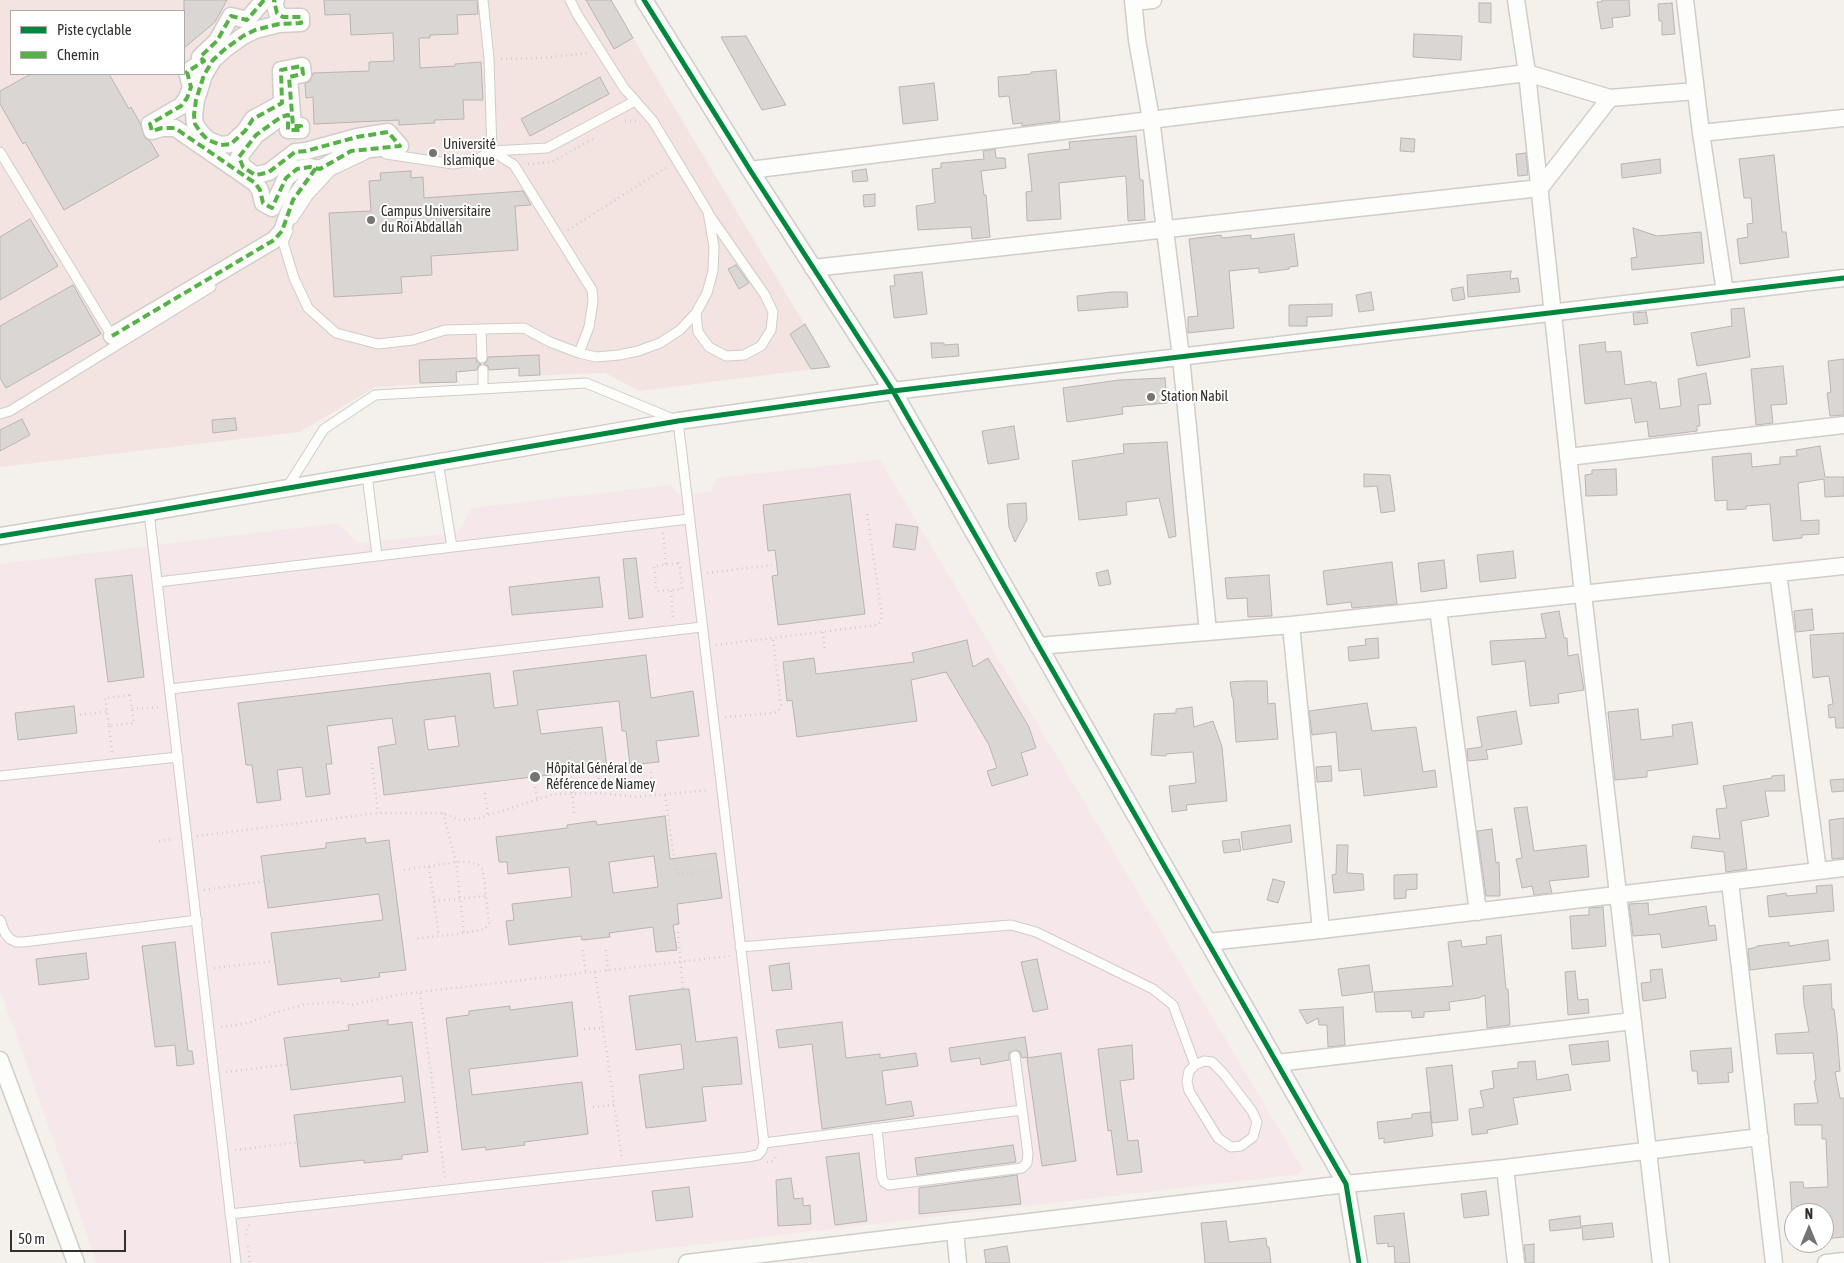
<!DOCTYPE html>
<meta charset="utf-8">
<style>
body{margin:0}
#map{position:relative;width:1844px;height:1263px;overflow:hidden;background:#f4f0ec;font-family:"Asap Condensed",sans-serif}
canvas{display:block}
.legend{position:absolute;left:10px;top:10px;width:175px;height:65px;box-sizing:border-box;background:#fff;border:1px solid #adacab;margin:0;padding:6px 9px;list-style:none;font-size:15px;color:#322f2d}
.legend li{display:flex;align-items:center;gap:10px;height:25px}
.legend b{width:25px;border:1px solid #adacab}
.north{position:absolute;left:1784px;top:1203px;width:50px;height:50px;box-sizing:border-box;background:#fff;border:1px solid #adacab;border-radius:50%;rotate:0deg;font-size:14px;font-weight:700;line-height:20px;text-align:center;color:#322f2d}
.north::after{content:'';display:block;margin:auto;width:18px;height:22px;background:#767370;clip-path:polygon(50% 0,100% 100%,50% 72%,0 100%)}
.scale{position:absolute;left:10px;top:1230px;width:116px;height:22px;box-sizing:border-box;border:2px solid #322f2d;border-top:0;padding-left:6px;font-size:15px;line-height:18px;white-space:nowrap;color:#322f2d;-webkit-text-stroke:4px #fff;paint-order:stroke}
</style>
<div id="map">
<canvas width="1844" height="1263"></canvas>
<ul class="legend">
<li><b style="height:6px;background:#00873e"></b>Piste cyclable</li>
<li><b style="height:6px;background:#56b246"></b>Chemin</li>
</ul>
<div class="north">N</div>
<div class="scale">50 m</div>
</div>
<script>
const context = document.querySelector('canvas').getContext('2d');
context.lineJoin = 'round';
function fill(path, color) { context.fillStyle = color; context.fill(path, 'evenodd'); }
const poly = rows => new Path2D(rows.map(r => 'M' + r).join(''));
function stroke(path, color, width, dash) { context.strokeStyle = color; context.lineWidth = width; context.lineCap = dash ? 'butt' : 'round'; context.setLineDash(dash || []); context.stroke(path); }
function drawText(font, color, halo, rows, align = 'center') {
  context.font = font + ' "Asap Condensed",sans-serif'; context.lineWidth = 4; context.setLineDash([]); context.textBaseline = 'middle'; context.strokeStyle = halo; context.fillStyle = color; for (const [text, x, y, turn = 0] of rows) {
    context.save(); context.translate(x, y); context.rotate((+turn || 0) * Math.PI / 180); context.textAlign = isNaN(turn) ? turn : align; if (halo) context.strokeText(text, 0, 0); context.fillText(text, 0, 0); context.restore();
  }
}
fill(poly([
 [0,0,611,0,653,72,830,367,640,391,605,373,519,376,518,368,456,371,457,382,375,387,300,432,0,467],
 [11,11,184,11,184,74,11,74]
]), '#f3e3e1');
fill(poly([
 [880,460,1303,1169,1298,1174,541,1263,97,1263,0,990,0,564,338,523,358,543,431,536,458,532,472,508,671,485,680,496,711,492,717,478]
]), '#f6e7ea');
const building = poly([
 [184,0,227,0,215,22,184,48,184,0],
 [324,0,477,0,478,14,457,15,458,34,430,35,430,38,419,38,420,68,455,66,455,64,481,62,483,100,463,100,464,119,434,120,435,123,399,125,399,120,314,124,313,97,306,98,305,84,310,81,313,73,369,71,369,62,394,61,393,33,351,35,350,14,325,15,324,0],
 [586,0,611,0,633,38,614,49,586,0],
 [1602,0,1629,0,1630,16,1612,18,1613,27,1601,29,1597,2,1602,2,1602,0],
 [1479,3,1491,3,1491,23,1479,22,1479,3],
 [1672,3,1675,34,1662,35,1662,21,1659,21,1658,4,1672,3],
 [1414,34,1462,36,1461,60,1413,57,1414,34],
 [746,36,786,105,762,110,721,37,746,36],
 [1056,70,1060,121,1022,126,1022,123,1013,124,1009,96,999,97,998,77,1031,74,1031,72,1056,70],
 [31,74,109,74,129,109,131,107,140,123,145,138,150,141,159,156,64,210,25,142,23,144,0,104,0,91,31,74],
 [600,77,609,94,530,136,521,119,600,77],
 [934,83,938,120,903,124,899,87,934,83],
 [1136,136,1140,180,1143,180,1145,220,1128,221,1126,177,1125,176,1059,183,1061,219,1027,221,1026,192,1032,191,1028,154,1070,149,1069,142,1136,136],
 [1401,138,1415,139,1414,152,1400,151,1401,138],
 [995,149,996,158,1005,158,1006,168,981,171,984,195,986,195,990,237,972,239,971,227,918,230,916,206,935,203,932,169,941,168,941,163,984,159,983,151,995,149],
 [1526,153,1528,175,1518,176,1516,154,1526,153],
 [1774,155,1782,232,1786,232,1789,257,1740,264,1737,239,1748,237,1747,224,1753,223,1751,198,1744,198,1739,159,1774,155],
 [1660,159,1661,173,1622,178,1621,164,1660,159],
 [866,169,868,181,853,182,852,171,866,169],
 [411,171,411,178,423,177,424,198,523,191,531,205,515,206,518,250,431,256,432,275,401,277,402,293,334,297,329,213,371,211,369,181,381,180,380,173,411,171],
 [875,194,875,206,864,207,863,195,875,194],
 [30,219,58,266,0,300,0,237,30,219],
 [1633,228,1657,236,1701,232,1704,263,1632,270,1631,258,1637,257,1633,228],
 [1294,234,1298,266,1289,267,1289,269,1259,273,1259,268,1229,271,1234,328,1188,333,1188,317,1198,316,1189,239,1221,235,1222,238,1251,235,1251,239,1294,234],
 [736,265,749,283,739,289,728,269,736,265],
 [1511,271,1510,279,1518,278,1520,292,1468,297,1467,275,1511,271],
 [922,272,927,314,894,318,890,286,895,286,894,275,922,272],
 [73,285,101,334,6,388,0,378,0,326,73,285],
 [1463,287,1465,299,1453,301,1451,289,1463,287],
 [1112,292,1127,292,1128,307,1078,311,1077,296,1112,292],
 [1371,292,1374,310,1359,312,1356,295,1371,292],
 [1332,304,1332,316,1307,317,1307,326,1289,326,1289,305,1332,304],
 [1744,308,1750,357,1697,366,1691,333,1732,326,1731,309,1744,308],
 [1646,312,1648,323,1634,325,1633,313,1646,312],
 [805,324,830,367,811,369,790,334,805,324],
 [1605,342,1606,352,1621,351,1625,385,1651,381,1652,383,1656,382,1660,409,1681,406,1678,379,1706,373,1711,404,1698,405,1700,426,1697,426,1697,431,1649,437,1647,421,1635,423,1631,398,1585,404,1579,345,1605,342],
 [931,343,944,343,944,345,958,344,959,356,932,358,931,343],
 [539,355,540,375,519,376,519,368,489,370,488,366,484,364,487,361,488,357,539,355],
 [476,358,477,362,481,364,478,366,477,370,456,372,457,382,420,383,419,360,476,358],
 [1844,359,1844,415,1830,416,1827,393,1831,392,1828,361,1844,359],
 [1783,366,1787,404,1771,405,1773,423,1756,425,1751,369,1783,366],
 [1165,378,1167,403,1122,407,1123,414,1067,422,1063,388,1119,380,1165,378],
 [235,418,237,430,213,433,212,420,235,418],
 [22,419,30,435,0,451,0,430,22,419],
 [1014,426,1019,459,988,464,982,431,1014,426],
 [1167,442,1176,536,1169,538,1159,498,1126,502,1127,515,1079,520,1072,461,1124,453,1123,444,1167,442],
 [1820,446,1825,477,1844,477,1844,496,1825,497,1824,479,1798,483,1801,521,1819,520,1819,534,1802,535,1802,538,1773,541,1770,504,1746,506,1746,509,1727,510,1727,500,1715,501,1712,457,1751,453,1752,467,1780,464,1780,457,1797,456,1796,450,1820,446],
 [1616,469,1617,495,1586,496,1585,475,1592,474,1592,470,1616,469],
 [1364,474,1390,475,1395,511,1381,513,1377,486,1364,487,1364,474],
 [850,494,865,614,778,625,772,576,778,575,775,550,768,551,763,505,850,494],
 [1026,503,1027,520,1015,542,1009,527,1007,504,1026,503],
 [896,524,918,527,915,550,893,547,896,524],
 [1513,551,1516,578,1480,582,1477,555,1513,551],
 [636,558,643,617,629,619,623,559,636,558],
 [1444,560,1447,588,1421,592,1418,563,1444,560],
 [1392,562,1397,604,1352,608,1351,602,1327,605,1323,571,1392,562],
 [1108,570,1111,584,1099,586,1096,573,1108,570],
 [132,575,144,677,108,682,95,579,132,575],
 [1269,575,1272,616,1248,617,1247,598,1227,599,1225,578,1269,575],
 [599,577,603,607,512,615,509,587,599,577],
 [1812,609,1814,630,1796,632,1794,611,1812,609],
 [1559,611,1564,638,1567,638,1568,656,1578,654,1584,690,1558,694,1559,703,1530,706,1525,661,1492,665,1490,641,1546,638,1541,614,1559,611],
 [1844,633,1844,728,1836,728,1835,717,1829,718,1828,705,1833,704,1829,676,1813,678,1810,635,1844,633],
 [1378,638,1379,658,1349,661,1348,647,1366,645,1365,639,1378,638],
 [967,640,973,667,988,658,1029,727,1036,748,1021,753,1028,775,992,786,987,771,997,768,989,745,946,672,911,680,917,721,797,737,792,700,787,701,783,662,814,658,816,674,914,662,912,653,967,640],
 [646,655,651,698,693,691,699,736,656,741,659,762,630,765,626,731,622,731,619,701,537,710,541,734,602,727,607,768,384,795,378,747,396,744,392,718,327,726,332,764,326,764,330,794,306,797,302,767,277,770,281,800,257,803,252,765,246,765,238,703,490,673,494,708,518,705,513,671,646,655],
 [455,716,459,746,428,750,424,720,455,716],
 [1246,681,1267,681,1268,704,1275,703,1278,739,1236,742,1233,697,1232,697,1230,682,1246,681],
 [1367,703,1372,731,1416,727,1423,772,1435,770,1437,787,1364,796,1361,769,1339,771,1336,732,1312,735,1309,711,1367,703],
 [74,706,77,733,18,740,15,713,74,706],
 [1192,707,1194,727,1213,721,1222,747,1227,801,1186,805,1187,810,1172,812,1169,786,1196,783,1193,752,1166,754,1166,756,1151,755,1154,714,1176,713,1176,709,1192,707],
 [1638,709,1641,740,1673,736,1672,725,1692,722,1698,764,1647,771,1647,777,1615,780,1608,712,1638,709],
 [1516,711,1522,744,1486,750,1488,759,1468,761,1467,749,1482,747,1477,717,1516,711],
 [1331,766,1332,781,1317,782,1316,767,1331,766],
 [1784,775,1785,791,1765,791,1769,816,1741,821,1747,869,1726,872,1724,852,1691,848,1693,836,1720,839,1716,809,1727,808,1723,786,1772,778,1772,776,1784,775],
 [1844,779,1844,791,1832,792,1830,780,1844,779],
 [1527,807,1534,851,1586,845,1589,877,1549,881,1552,893,1534,895,1532,886,1522,888,1516,859,1522,858,1514,808,1527,807],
 [665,816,670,859,716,853,722,898,677,904,679,924,673,925,677,950,656,952,653,927,609,933,610,937,582,940,581,936,509,945,506,921,514,920,512,904,572,897,569,867,508,874,507,862,499,862,496,837,567,828,567,825,588,822,596,821,597,825,665,816],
 [654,856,658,887,613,893,609,862,654,856],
 [1844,818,1844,858,1832,859,1829,820,1844,818],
 [1290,825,1292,842,1243,850,1241,832,1290,825],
 [1492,829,1496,863,1499,862,1500,896,1486,896,1477,831,1492,829],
 [365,838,366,843,389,840,406,970,379,973,380,977,341,982,341,978,278,985,271,933,383,920,379,894,268,908,261,856,326,848,326,843,365,838],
 [1239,839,1241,851,1224,853,1222,841,1239,839],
 [1337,845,1348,845,1347,873,1363,874,1364,890,1334,893,1332,875,1336,874,1337,845],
 [1417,874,1417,889,1406,890,1406,898,1394,899,1394,875,1417,874],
 [1273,879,1285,882,1278,903,1267,900,1273,879],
 [1832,885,1834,911,1769,917,1767,896,1786,893,1787,896,1817,893,1816,886,1832,885],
 [1648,903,1649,915,1706,906,1709,926,1715,925,1717,940,1662,948,1660,934,1633,936,1629,904,1648,903],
 [1603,907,1606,946,1572,949,1570,916,1589,915,1589,908,1603,907],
 [1501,935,1506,989,1508,989,1510,1025,1487,1028,1485,995,1479,998,1449,1002,1450,1010,1424,1012,1424,1017,1412,1018,1411,1011,1376,1012,1374,992,1453,986,1448,942,1461,940,1462,947,1487,944,1486,937,1501,935],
 [1828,940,1830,960,1750,970,1748,949,1757,947,1757,946,1789,942,1789,946,1828,940],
 [175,942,188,1051,192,1051,194,1064,177,1066,175,1045,155,1047,142,946,175,942],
 [86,953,89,979,39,985,36,959,86,953],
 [1037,959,1048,1009,1033,1012,1021,962,1037,959],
 [789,963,792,989,772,991,769,966,789,963],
 [1369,965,1373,992,1342,996,1338,969,1369,965],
 [1662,969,1666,998,1643,1001,1641,983,1651,982,1650,970,1662,969],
 [1575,971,1578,1000,1588,999,1589,1013,1568,1015,1565,972,1575,971],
 [1831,984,1832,1009,1834,1009,1837,1033,1840,1071,1835,1072,1840,1098,1844,1098,1844,1237,1824,1239,1824,1213,1792,1213,1791,1198,1790,1182,1803,1182,1804,1188,1828,1187,1826,1139,1822,1139,1822,1125,1795,1125,1794,1104,1818,1103,1814,1081,1816,1080,1813,1053,1777,1054,1775,1034,1809,1032,1804,1004,1803,986,1831,984],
 [683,989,689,989,696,1042,737,1037,742,1084,702,1087,706,1121,646,1128,639,1075,684,1069,681,1044,636,1050,629,996,683,989],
 [572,1002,578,1056,469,1069,472,1095,582,1082,588,1134,524,1142,525,1145,486,1150,485,1147,462,1150,446,1018,469,1015,469,1011,510,1006,510,1010,572,1002],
 [1343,1007,1345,1045,1328,1047,1327,1025,1319,1025,1318,1018,1307,1024,1299,1010,1343,1007],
 [388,1020,388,1025,412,1022,428,1152,402,1155,402,1159,364,1163,364,1160,300,1167,294,1115,405,1102,402,1076,291,1090,284,1038,349,1030,348,1025,388,1020],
 [842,1022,846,1058,880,1054,880,1058,916,1053,918,1066,882,1071,886,1105,911,1101,914,1116,822,1129,812,1044,779,1048,776,1030,842,1022],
 [1025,1037,1028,1057,1022,1058,1020,1052,1015,1050,1009,1053,1009,1060,981,1065,980,1058,951,1062,949,1048,1025,1037],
 [1608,1041,1610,1061,1572,1065,1569,1045,1608,1041],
 [1132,1045,1134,1079,1120,1081,1128,1141,1138,1140,1142,1172,1117,1175,1111,1130,1108,1131,1098,1049,1132,1045],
 [1731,1048,1733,1072,1728,1073,1729,1082,1698,1084,1697,1071,1692,1071,1690,1051,1731,1048],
 [1061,1053,1076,1161,1042,1166,1027,1058,1061,1053],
 [1535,1061,1537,1080,1568,1074,1571,1090,1513,1098,1518,1124,1487,1130,1488,1133,1472,1135,1469,1109,1484,1107,1480,1091,1494,1088,1492,1071,1518,1068,1518,1062,1535,1061],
 [1452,1065,1458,1120,1432,1123,1426,1068,1452,1065],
 [1430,1112,1433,1136,1384,1143,1384,1138,1379,1139,1377,1122,1412,1118,1412,1114,1430,1112],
 [1013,1145,1016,1162,917,1175,915,1158,1013,1145],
 [859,1153,867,1221,835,1225,826,1157,859,1153],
 [1017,1175,1021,1204,919,1214,919,1188,1017,1175],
 [791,1178,794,1199,803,1198,803,1206,810,1205,811,1224,778,1226,776,1180,791,1178],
 [689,1187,693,1217,656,1221,652,1191,689,1187],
 [1486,1191,1489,1215,1464,1218,1461,1194,1486,1191],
 [1404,1213,1410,1263,1395,1263,1394,1246,1388,1247,1388,1243,1377,1244,1374,1216,1404,1213],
 [1580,1216,1581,1228,1550,1231,1549,1220,1580,1216],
 [1226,1221,1229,1242,1266,1238,1267,1247,1269,1247,1271,1263,1205,1263,1201,1223,1226,1221],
 [1612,1223,1614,1237,1583,1240,1582,1226,1612,1223],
 [1534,1244,1534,1263,1526,1263,1524,1245,1534,1244],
 [1007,1246,1010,1263,986,1263,984,1250,1007,1246]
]);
fill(building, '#dad6d4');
stroke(building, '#b9b5b3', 1);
const lane = poly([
 [483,0,489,59,492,151],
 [570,0,577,14,624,88,653,121,708,212,714,247,713,271,707,293,696,313,680,330,660,343,638,351,619,355,596,357,579,353],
 [0,152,113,338],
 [386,154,453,164,475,160,492,151,547,148,635,101],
 [293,219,308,196,331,171,365,155],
 [288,231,283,242,294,278,308,308,336,333,378,344,413,340,445,330,524,328,550,342,579,353,589,327,593,301,592,290,514,165,492,151],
 [696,313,698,332,709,347,726,356,744,355,761,346,771,330,773,312,765,295,710,216],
 [481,329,482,358],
 [483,370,483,389],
 [0,414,10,411,211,287],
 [438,462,452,547],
 [367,475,377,555],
 [149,512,236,1263],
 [158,582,689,519],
 [170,689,702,627],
 [0,776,178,757],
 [0,920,5,933,10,939,16,942,24,942,197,920],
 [740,947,1011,925,1036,932,1153,989,1173,1005,1195,1065],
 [1204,1061,1212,1062,1223,1073,1252,1111,1257,1122,1253,1137,1241,1146,1231,1147,1218,1138,1189,1091,1187,1081,1189,1071,1195,1065,1204,1061],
 [877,1129,882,1178,884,1182,889,1185,1022,1168,1027,1163,1028,1154,1015,1056],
 [764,1143,1022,1110],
 [230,1214,747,1157,758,1155,762,1150,764,1143,678,421,586,383,375,395,324,429,286,489]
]);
const street = poly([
 [264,0,247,20,231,16,217,41,200,57,204,61,187,72,191,87,187,98,181,106,150,124,152,131,162,128,175,128,255,183,260,190,263,203,272,208,286,178,297,169,310,167,320,169,351,151,400,146,388,132,357,137,306,151,295,152,269,172,261,174,255,175,243,167,239,157,256,135,281,117,288,115,288,130,301,130,301,126,293,126,289,77,303,74,302,66,281,70,282,103,253,119,245,131,231,144,221,145,208,140,201,133,195,124,194,115,196,100,204,75,213,60,225,49,243,36,255,30,279,24,301,23,301,17,283,17,277,13,274,1,276,0],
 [644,0,750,170,893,391,1346,1184,1359,1263],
 [1133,0,1137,40,1151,119,1181,357,1208,632],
 [1516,0,1527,73,1583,594,1661,1263],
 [1685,0,1701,133,1725,292],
 [1133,2,1153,0],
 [1701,133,1844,118],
 [750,170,1527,73,1610,98,1696,91],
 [813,268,1540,188,1610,98],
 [112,336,274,240,282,231,293,200,316,168],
 [1568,457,1844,425],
 [0,536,149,512,678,421,893,391,1844,278],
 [1778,573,1818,871],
 [1438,609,1478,912],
 [1291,625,1321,930],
 [1038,646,1291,625,1844,566],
 [1730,882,1774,1263],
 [1208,942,1321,930,1844,868],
 [0,1060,76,1263],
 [1277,1063,1633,1021],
 [1505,1168,1516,1263],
 [955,1231,958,1263],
 [687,1263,1346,1184,1505,1168,1760,1137],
 [1826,1263,1844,1261]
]);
stroke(lane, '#d0cdca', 11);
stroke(street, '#d0cdca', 19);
stroke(poly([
 [501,59,544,58,587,53],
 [625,121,637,121],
 [528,164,552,162,596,137],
 [568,230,667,167],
 [663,533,666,565],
 [678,563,680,566,682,589,658,591,656,590,654,566,678,563],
 [707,573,772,565],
 [671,591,673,619],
 [823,632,825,652],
 [716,645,877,625,881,621,882,616,867,513],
 [130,695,134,723,109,726,105,698,130,695],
 [132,709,161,707],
 [75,715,106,712],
 [725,717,774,713,779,710,781,705,773,638],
 [109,726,112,752],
 [569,747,574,813],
 [372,763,378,813],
 [651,772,655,796],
 [599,778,600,793],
 [535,787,538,800],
 [485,793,488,816],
 [665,795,676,872,680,875,720,868],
 [443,813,456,862,464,933],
 [197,836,378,813,443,813,459,820,480,818,554,794,600,793,635,797,709,790],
 [159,841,174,839],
 [429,867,439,936],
 [404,870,456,862,469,862,478,865,483,870,489,923,485,929,464,933,414,939],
 [204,890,273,880],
 [434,901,486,896],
 [678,932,683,989],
 [583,950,586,973],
 [606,950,608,971],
 [214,968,283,960],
 [595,972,622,1159],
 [420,993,445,1177],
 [221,1027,248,1023,274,1013,306,1004,337,1002,352,1005,402,994,730,956],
 [584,1029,603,1028],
 [226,1072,291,1064],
 [593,1107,614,1105],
 [235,1150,301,1142],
 [767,1162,771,1162,775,1159,776,1154],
 [246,1235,248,1226,250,1225],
 [248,1246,250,1263]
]), '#d0cfce', 2.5, [1, 4]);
stroke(lane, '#fdfdfc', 9);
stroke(street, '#fdfdfc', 16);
stroke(poly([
 [264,0,247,20,231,16,217,41,200,57,204,61,187,72,191,87,187,98,181,106,150,124,152,131,162,128,175,128,255,183,260,190,263,203,272,208,286,178,297,169,310,167,320,169,351,151,400,146,388,132,357,137,306,151,295,152,269,172,261,174,255,175,243,167,239,157,256,135,281,117,288,115,288,130,301,130,301,126,293,126,289,77,303,74,302,66,281,70,282,103,253,119,245,131,231,144,221,145,208,140,201,133,195,124,194,115,196,100,204,75,213,60,225,49,243,36,255,30,279,24,301,23,301,17,283,17,277,13,274,1,276,0],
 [112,336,274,240,282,231,293,200,316,168]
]), '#56b246', 4, [8, 4]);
stroke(poly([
 [644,0,750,170,893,391,1346,1184,1359,1263],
 [0,536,149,512,678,421,893,391,1844,278]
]), '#00873e', 5);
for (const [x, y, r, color] of [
 [433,153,5,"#767370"],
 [371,220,5,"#767370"],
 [1151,397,5,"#767370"],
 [535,777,6,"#767370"]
]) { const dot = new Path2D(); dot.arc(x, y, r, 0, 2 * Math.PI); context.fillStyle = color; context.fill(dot); stroke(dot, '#fff', 2); }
drawText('14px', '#322f2d', '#fff', [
 ["Université",443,145],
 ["Islamique",443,161],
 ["Campus Universitaire",381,212],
 ["du Roi Abdallah",381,228],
 ["Station Nabil",1161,397],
 ["Hôpital Général de",546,769],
 ["Référence de Niamey",546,785]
], 'left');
</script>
